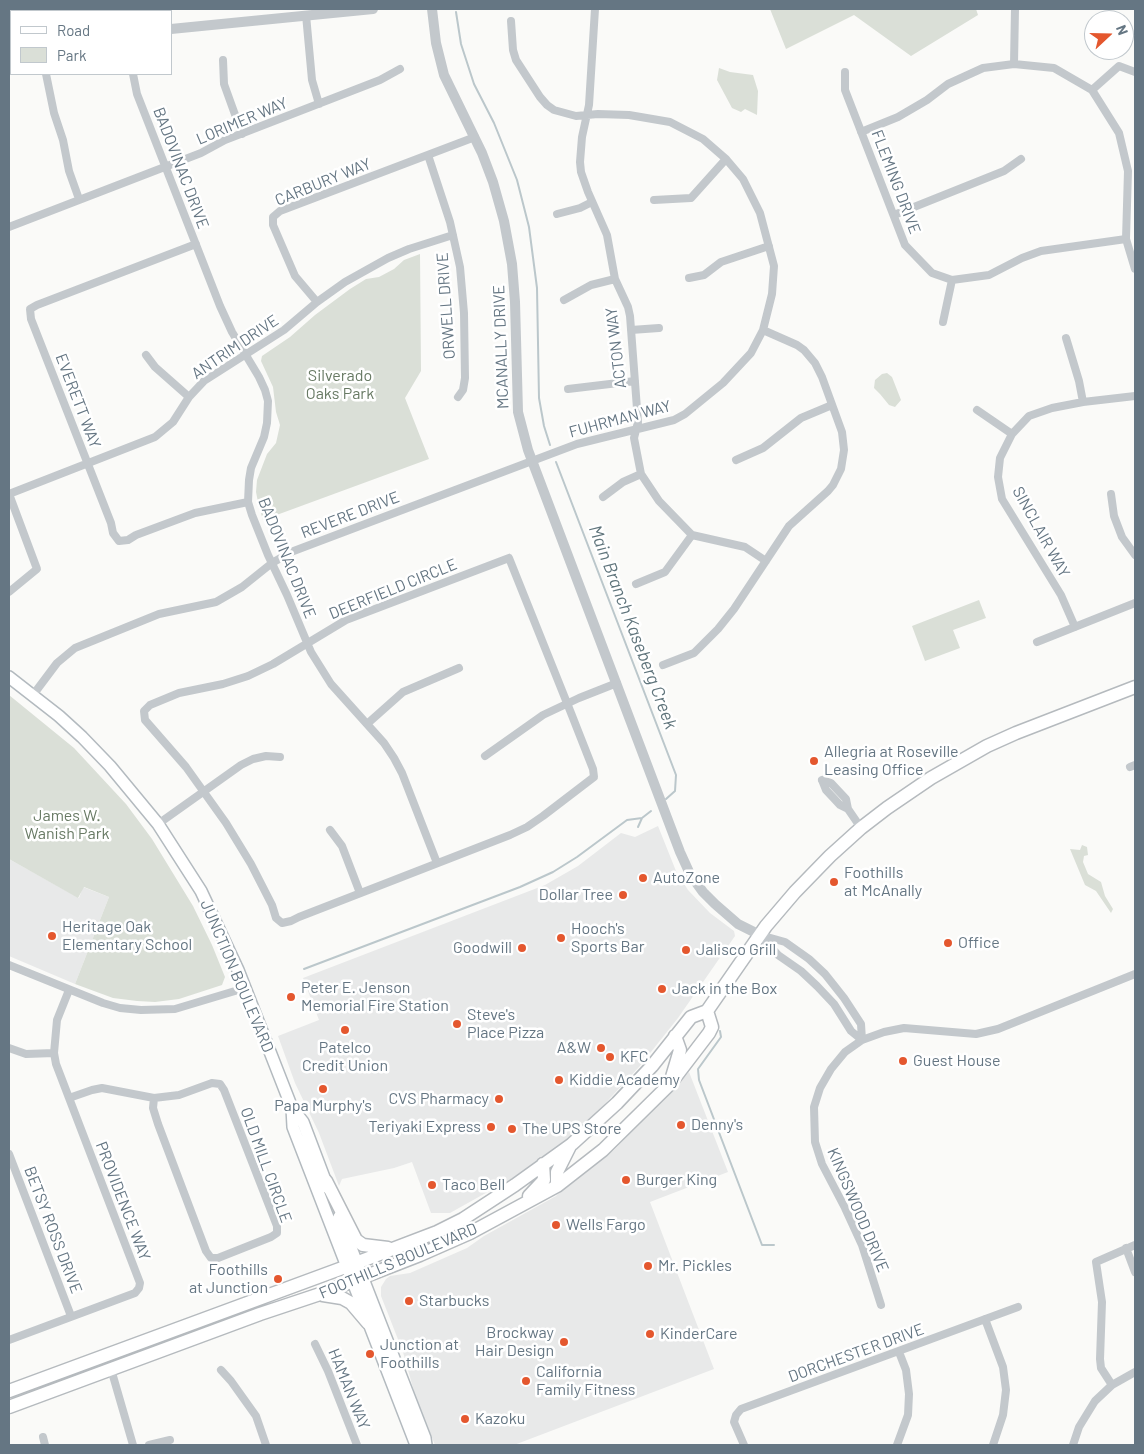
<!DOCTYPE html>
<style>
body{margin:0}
#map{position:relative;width:1144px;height:1454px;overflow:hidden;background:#fafaf8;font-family:Barlow,sans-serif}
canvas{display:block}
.frame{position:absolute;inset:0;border:10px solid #657683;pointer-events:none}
.legend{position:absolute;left:10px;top:10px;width:162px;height:65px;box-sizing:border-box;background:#fff;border:1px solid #c1c8cd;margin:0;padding:6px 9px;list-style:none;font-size:15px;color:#657683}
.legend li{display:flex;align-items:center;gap:10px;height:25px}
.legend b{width:25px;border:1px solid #c1c8cd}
.north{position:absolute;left:1084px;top:10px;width:50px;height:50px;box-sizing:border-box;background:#fff;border:1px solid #c1c8cd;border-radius:50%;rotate:69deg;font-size:14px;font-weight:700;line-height:20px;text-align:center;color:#657683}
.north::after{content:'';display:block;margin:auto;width:18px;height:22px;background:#e4572e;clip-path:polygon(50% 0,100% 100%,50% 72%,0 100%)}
</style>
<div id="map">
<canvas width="1144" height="1454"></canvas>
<div class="frame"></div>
<ul class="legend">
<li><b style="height:6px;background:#fff"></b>Road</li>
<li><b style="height:14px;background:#dadfd7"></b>Park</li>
</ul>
<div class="north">N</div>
</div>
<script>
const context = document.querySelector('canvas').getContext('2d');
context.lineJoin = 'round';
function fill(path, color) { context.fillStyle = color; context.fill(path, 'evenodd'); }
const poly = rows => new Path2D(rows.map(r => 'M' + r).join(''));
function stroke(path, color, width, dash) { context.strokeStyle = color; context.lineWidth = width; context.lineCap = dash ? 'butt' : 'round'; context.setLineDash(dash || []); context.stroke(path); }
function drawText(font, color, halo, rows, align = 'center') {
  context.font = font + ' Barlow,sans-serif'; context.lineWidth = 5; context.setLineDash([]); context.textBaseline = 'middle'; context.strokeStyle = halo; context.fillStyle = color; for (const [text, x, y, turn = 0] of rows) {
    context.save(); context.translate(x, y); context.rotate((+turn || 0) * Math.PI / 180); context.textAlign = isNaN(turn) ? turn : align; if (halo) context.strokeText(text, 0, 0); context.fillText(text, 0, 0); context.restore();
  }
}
fill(poly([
 [658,826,676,871,688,890,710,913,734,931,735,936,678,1018,639,1067,600,1109,559,1147,534,1166,450,1213,431,1213,412,1162,394,1168,342,1179,339,1186,319,1133,295,1083,278,1036,319,1020,303,978,545,885,578,866,621,833,635,837],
 [9,859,79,898,83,887,109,897,75,984,9,956],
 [689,1072,728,1172,650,1202,714,1369,514,1445,435,1445,415,1395,403,1352,381,1296,381,1287,386,1279,390,1276,410,1273,467,1248,484,1236,556,1196,569,1182,614,1150]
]), '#e8e9e9');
fill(poly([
 [770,9,976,9,978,15,911,56,854,15,786,49],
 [719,68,730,72,753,75,758,91,757,115,745,109,741,112,732,108,717,80],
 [420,254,421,371,405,398,429,459,263,520,259,507,256,492,257,480,267,454,276,443,280,425,276,412,273,387,261,361,262,356,290,337,315,315,350,289,366,279,379,277,394,269,404,260],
 [887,373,892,377,901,400,895,407,889,405,880,394,874,388,875,380,882,374],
 [979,600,986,618,953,630,960,648,925,661,912,626],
 [9,695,74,748,126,804,152,839,193,906,212,945,225,977,222,985,179,999,155,1002,137,1001,113,998,75,984,109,897,84,887,78,898,9,859],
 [1082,845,1087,847,1088,855,1084,856,1083,862,1088,874,1101,882,1105,896,1113,909,1111,913,1096,891,1085,885,1070,849,1080,850]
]), '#dadfd7');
stroke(poly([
 [456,12,461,44,474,84,494,123,517,180,529,227,537,288,539,398,544,426,550,445],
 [556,462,676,775,675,791,666,799],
 [638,827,642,818,651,811],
 [304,969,520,887,553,872,577,857,627,820,642,818],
 [720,1031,721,1037,698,1069,699,1080,762,1245,774,1245]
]), '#bbc7cb', 2);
const secondary = poly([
 [9,677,59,716,82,737,110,766,158,824,201,891,238,970,292,1108,293,1127,416,1445],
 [292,1108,303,1122,328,1188],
 [339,1217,425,1438,426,1445]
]);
const primary = poly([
 [672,1077,680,1050,675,1036],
 [326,1181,356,1240,363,1245,388,1248],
 [557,1186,557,1172,570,1146],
 [529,1196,544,1180,543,1164],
 [323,1295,342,1298,351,1303,368,1323],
 [9,1391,356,1263,437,1232,463,1219,515,1185,572,1144,617,1103,652,1066,691,1017,707,1011,766,926,795,892,830,856,861,828,887,808,931,778,987,746,1016,733,1135,687],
 [9,1407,260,1314,320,1294,420,1255,470,1233,557,1186,603,1150,670,1084,709,1033,712,1027,707,1011]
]);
stroke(secondary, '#b3babf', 14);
stroke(primary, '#b5babe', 15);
stroke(poly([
 [595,9,589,105,582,137,580,162,581,172,588,192,607,235,615,279,628,307,630,316,638,422,634,438,641,474,659,501,692,535,745,547,766,561],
 [62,11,62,9],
 [306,15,312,80,319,104],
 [223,60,224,84,242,134],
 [1014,64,1015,9],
 [845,72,845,90,905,245,932,273,952,280,989,275,1022,258,1041,251,1126,239],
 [46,74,54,113,63,140,69,171,79,199],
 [133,74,137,94,220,306,232,332,259,377,265,390,268,401,267,423,264,437,251,468,249,480,248,502,252,515,268,555,287,595,311,652,331,684,384,743,394,758,402,773,437,863],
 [1092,90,1119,66,1135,72],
 [861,132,898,117,927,100,948,84,983,68,1014,64,1054,68,1092,90,1119,133,1128,171,1126,239,1135,269],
 [428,155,450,222,460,267,464,313,465,378,463,390,458,397],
 [654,200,691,198,726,159],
 [557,214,580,208,592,202],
 [894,215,1004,171,1021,159],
 [9,227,201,153,225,140,380,80,400,69],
 [196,244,37,305,30,309,31,319,111,523,113,533,119,541,128,540,136,535,195,513,248,502],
 [689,278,704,275,721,262,769,246],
 [564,300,591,285,615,279],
 [317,302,295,276,273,225,273,217,280,211,475,137],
 [943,322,952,280],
 [631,330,659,328],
 [1066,338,1079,381,1083,402],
 [146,355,155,367,189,397],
 [568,389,635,381],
 [977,410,1012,434],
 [736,460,763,448,801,418,832,405],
 [1111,494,1114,516,1122,537,1135,555],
 [603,497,623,482,641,474],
 [509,558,571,713,593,769,594,777,543,816,527,827,510,835,299,917,291,921,282,923,276,918,272,905,251,864,226,823,186,767,145,720,144,711,150,705,179,693,223,684,248,676,273,664,346,620,509,558],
 [636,584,665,572,692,535],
 [9,592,37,569,9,494,155,437,173,422,189,397,204,381,284,330,317,302,345,282,388,258,409,249,453,235],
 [1075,627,1061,595,1002,499,998,477,1000,458,1012,434,1029,416,1052,408,1083,402,1135,396],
 [1037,642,1135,603],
 [663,665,694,653,718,629,734,609,789,526,828,491,833,485,841,469,844,450,842,432,822,377,815,363,804,350,797,345,763,330],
 [33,695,57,663,75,648,159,614,216,602,242,587,272,563,291,552,577,444,674,420,685,414,723,383,751,353,763,330,772,294,774,266,760,213,743,179,726,159,703,139,670,122,629,115,598,114,576,116,554,110,547,105,540,97,516,60,513,50,511,21],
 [367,724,403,692,459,668],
 [485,756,543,715,579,698,617,683],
 [1130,767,1135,765],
 [822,780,826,790,840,805,848,809,861,828],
 [822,780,831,783,846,799,848,809],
 [158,824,241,765,253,759,266,756,280,757],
 [330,830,342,846,360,893],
 [760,935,785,942,809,959,825,974,844,998,861,1024,862,1040],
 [760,935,778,955,801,971,817,986,834,1004,851,1031,862,1040],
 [9,965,103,1003,120,1008,141,1010,175,1009,245,988],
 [9,1048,26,1054,54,1053],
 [212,1083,220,1084,224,1090,277,1226,277,1233,271,1237,218,1258,211,1258,206,1251,158,1124,153,1108,154,1098,179,1095,212,1083],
 [69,1098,92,1090,102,1088,154,1098],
 [9,1154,71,1316],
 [1126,1248,1135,1272],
 [881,1305,862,1245,845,1208,822,1164,815,1142,814,1107,820,1088,831,1069,845,1052,862,1040,884,1032,904,1028,976,1034,998,1029,1135,974],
 [985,1319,1003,1367,1006,1390,1003,1415,993,1445],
 [9,1340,135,1293,139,1288,140,1283,56,1064,54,1053,57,1020,69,990],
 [315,1344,328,1371,357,1445],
 [111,1369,133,1445],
 [221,1370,231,1381,256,1416,266,1445],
 [1112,1385,1101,1368,1100,1359,1102,1302,1096,1262,1135,1245],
 [43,1437,45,1445],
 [149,1445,170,1440],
 [744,1445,734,1422,736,1415,741,1409,1018,1307],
 [897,1445,908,1415,909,1394,906,1370,899,1352],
 [1073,1445,1079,1427,1095,1401,1112,1385,1135,1372]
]), '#c3c8cc', 8);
stroke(poly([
 [432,9,436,43,444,75,482,153,493,182,504,221,512,264,515,302,518,412,528,450,680,852,690,874,703,892,715,904,738,924,760,935],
 [9,19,11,19],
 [171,29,373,9]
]), '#c3c8cc', 10);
stroke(secondary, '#fff', 11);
stroke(primary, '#fff', 12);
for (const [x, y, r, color] of [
 [814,761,5,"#e4572e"],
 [643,878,5,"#e4572e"],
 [834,882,5,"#e4572e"],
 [623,895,5,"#e4572e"],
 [52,936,5,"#e4572e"],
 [561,938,5,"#e4572e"],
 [948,943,5,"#e4572e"],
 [522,948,5,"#e4572e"],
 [686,950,5,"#e4572e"],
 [662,989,5,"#e4572e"],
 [291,997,5,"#e4572e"],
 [457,1024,5,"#e4572e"],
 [345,1030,5,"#e4572e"],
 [601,1048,5,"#e4572e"],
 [610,1057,5,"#e4572e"],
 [903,1061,5,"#e4572e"],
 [559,1080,5,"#e4572e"],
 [323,1089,5,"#e4572e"],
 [499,1099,5,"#e4572e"],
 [681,1125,5,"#e4572e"],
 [491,1127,5,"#e4572e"],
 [512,1129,5,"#e4572e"],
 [626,1180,5,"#e4572e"],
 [432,1185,5,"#e4572e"],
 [556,1225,5,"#e4572e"],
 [648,1266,5,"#e4572e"],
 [278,1279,5,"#e4572e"],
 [409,1301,5,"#e4572e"],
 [650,1334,5,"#e4572e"],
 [564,1342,5,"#e4572e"],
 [370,1354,5,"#e4572e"],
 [526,1381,5,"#e4572e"],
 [465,1419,5,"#e4572e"]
]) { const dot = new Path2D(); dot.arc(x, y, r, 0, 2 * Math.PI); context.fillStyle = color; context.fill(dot); stroke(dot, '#fff', 2); }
drawText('16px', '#657683', '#fff', [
 ["LORIMER WAY",242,121,-23],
 ["BADOVINAC DRIVE",181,168,69],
 ["CARBURY WAY",323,182,-22],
 ["FLEMING DRIVE",896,182,69],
 ["ORWELL DRIVE",446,306,-94],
 ["ANTRIM DRIVE",235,347,-34],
 ["MCANALLY DRIVE",501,347,-92],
 ["ACTON WAY",616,348,-97],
 ["EVERETT WAY",78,401,69],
 ["FUHRMAN WAY",620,419,-15],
 ["REVERE DRIVE",350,515,-21],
 ["SINCLAIR WAY",1041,532,61],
 ["BADOVINAC DRIVE",287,558,68],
 ["DEERFIELD CIRCLE",393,589,-22],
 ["JUNCTION BOULEVARD",237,976,67],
 ["OLD MILL CIRCLE",266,1165,70],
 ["PROVIDENCE WAY",123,1201,69],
 ["KINGSWOOD DRIVE",858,1210,67],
 ["BETSY ROSS DRIVE",53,1230,69],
 ["FOOTHILLS BOULEVARD",398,1261,-23],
 ["DORCHESTER DRIVE",856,1353,-20],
 ["HAMAN WAY",349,1389,68]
]);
drawText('16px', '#687a64', '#fff', [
 ["Silverado",340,376],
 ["Oaks Park",340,394],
 ["James W.",67,816],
 ["Wanish Park",67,834]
]);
drawText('16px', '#657683', '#fff', [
 ["Allegria at Roseville",824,752],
 ["Leasing Office",824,770],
 ["Foothills",844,873],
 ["at McAnally",844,891],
 ["AutoZone",653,878],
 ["Dollar Tree",613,895,"right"],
 ["Heritage Oak",62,927],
 ["Elementary School",62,945],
 ["Hooch's",571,929],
 ["Sports Bar",571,947],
 ["Office",958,943],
 ["Goodwill",512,948,"right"],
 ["Jalisco Grill",696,950],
 ["Peter E. Jenson",301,988],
 ["Memorial Fire Station",301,1006],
 ["Jack in the Box",672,989],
 ["Steve's",467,1015],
 ["Place Pizza",467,1033],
 ["Patelco",345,1048,"center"],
 ["Credit Union",345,1066,"center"],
 ["A&W",591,1048,"right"],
 ["KFC",620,1057],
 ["Guest House",913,1061],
 ["Kiddie Academy",569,1080],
 ["CVS Pharmacy",489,1099,"right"],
 ["Papa Murphy's",323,1106,"center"],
 ["Denny's",691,1125],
 ["Teriyaki Express",481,1127,"right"],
 ["The UPS Store",522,1129],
 ["Burger King",636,1180],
 ["Taco Bell",442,1185],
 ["Wells Fargo",566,1225],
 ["Mr. Pickles",658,1266],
 ["Foothills",268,1270,"right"],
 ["at Junction",268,1288,"right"],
 ["Starbucks",419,1301],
 ["Brockway",554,1333,"right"],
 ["Hair Design",554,1351,"right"],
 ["KinderCare",660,1334],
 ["Junction at",380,1345],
 ["Foothills",380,1363],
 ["California",536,1372],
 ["Family Fitness",536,1390],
 ["Kazoku",475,1419]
], 'left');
drawText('italic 18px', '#60757c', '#fff', [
 ["Main Branch Kaseberg Creek",633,627,69]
]);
</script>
